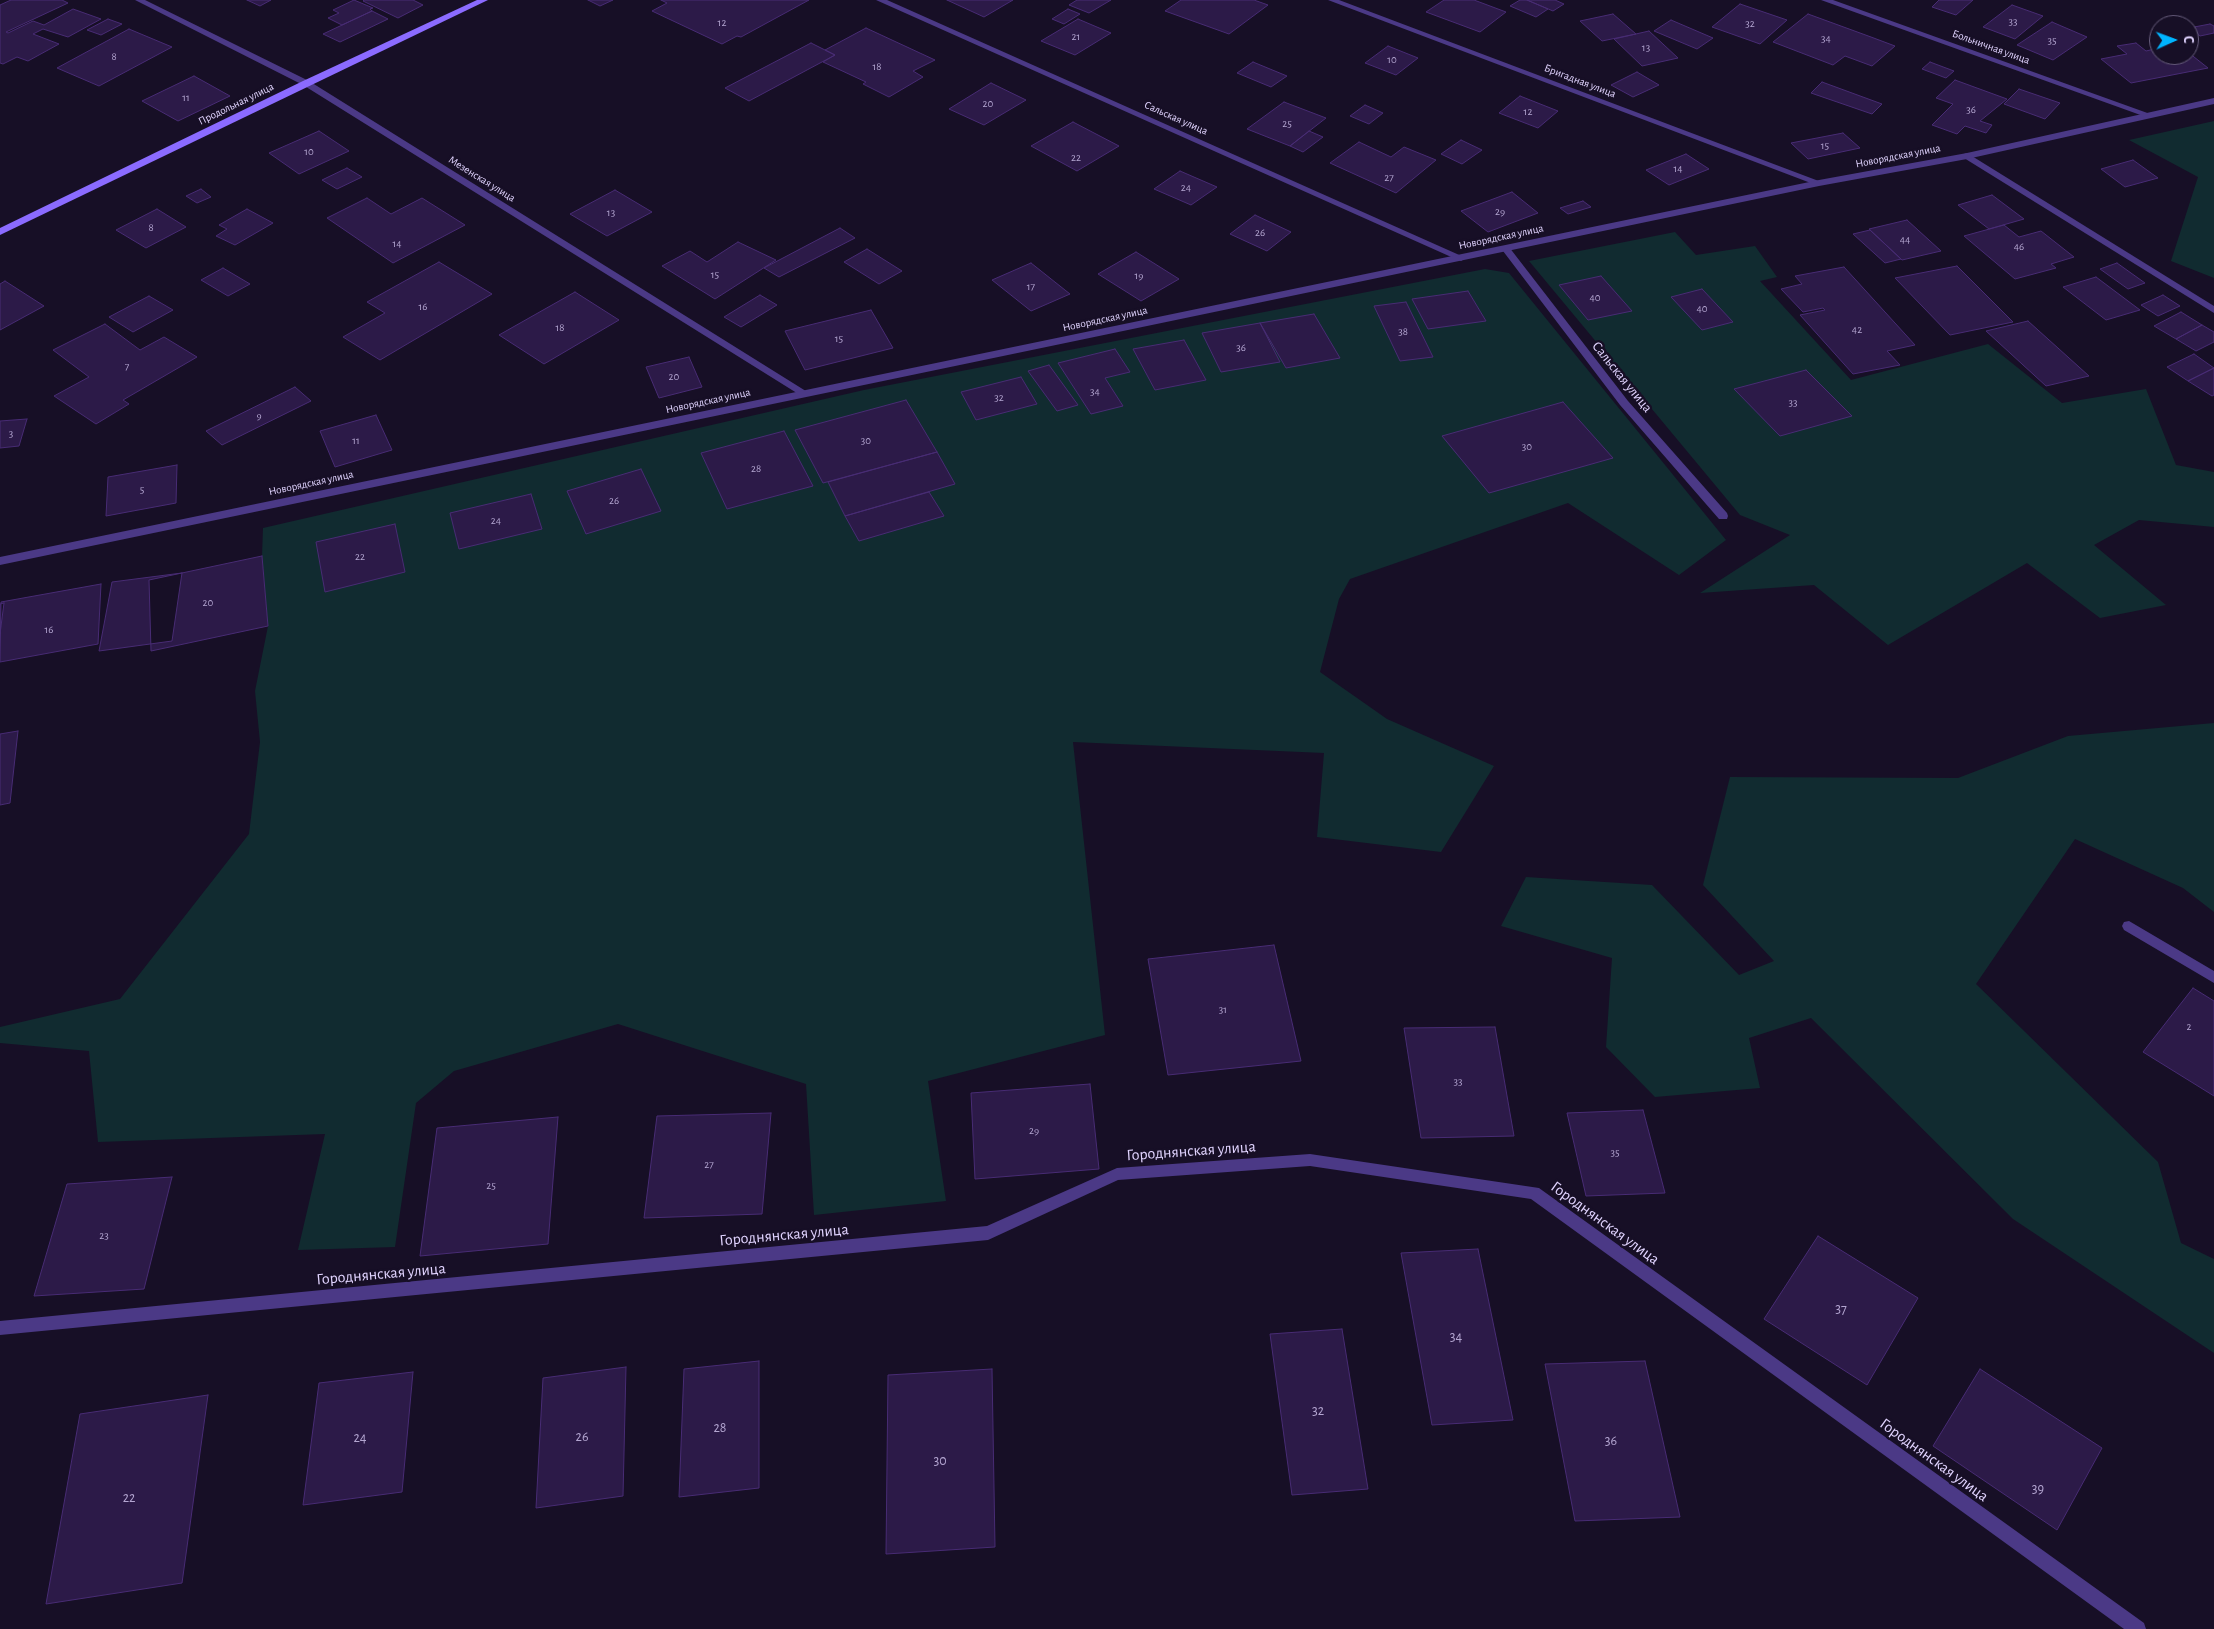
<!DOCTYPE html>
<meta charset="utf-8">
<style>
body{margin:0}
#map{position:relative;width:2214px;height:1629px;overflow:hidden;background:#170f26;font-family:"Alegreya Sans",sans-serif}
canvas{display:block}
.north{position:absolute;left:2149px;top:15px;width:50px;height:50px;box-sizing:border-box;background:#170f26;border:1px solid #685e7d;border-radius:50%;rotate:88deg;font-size:14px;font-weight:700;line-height:20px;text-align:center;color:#e1d4ff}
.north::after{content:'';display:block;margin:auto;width:18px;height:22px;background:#00b4ff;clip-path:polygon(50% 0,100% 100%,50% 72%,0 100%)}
</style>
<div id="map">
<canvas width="2214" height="1629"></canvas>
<div class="north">С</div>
</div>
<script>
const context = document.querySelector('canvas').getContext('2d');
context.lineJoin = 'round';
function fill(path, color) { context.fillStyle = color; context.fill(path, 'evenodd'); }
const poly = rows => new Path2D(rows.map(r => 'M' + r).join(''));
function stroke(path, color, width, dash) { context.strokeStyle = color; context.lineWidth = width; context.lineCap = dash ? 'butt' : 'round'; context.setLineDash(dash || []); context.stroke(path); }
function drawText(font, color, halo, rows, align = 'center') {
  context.font = font + ' "Alegreya Sans",sans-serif'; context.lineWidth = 5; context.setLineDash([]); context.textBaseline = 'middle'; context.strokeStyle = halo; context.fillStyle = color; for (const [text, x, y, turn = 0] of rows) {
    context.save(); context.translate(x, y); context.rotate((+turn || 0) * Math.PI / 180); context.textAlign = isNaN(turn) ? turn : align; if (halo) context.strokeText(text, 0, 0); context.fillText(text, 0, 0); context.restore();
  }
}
fill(poly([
 [2214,121,2214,278,2171,261,2198,177,2129,140],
 [1675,232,1696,255,1755,246,1777,277,1760,281,1851,380,1988,344,2062,403,2146,389,2176,465,2214,472,2214,527,2139,520,2094,545,2166,605,2100,618,2027,563,1888,645,1814,585,1700,593,1790,535,1740,515,1529,261],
 [1485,269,1509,273,1726,540,1679,575,1568,503,1350,579,1339,599,1320,672,1387,719,1494,766,1441,852,1317,837,1324,753,1073,742,1105,1035,928,1081,946,1201,814,1215,806,1084,618,1024,454,1071,416,1103,395,1247,298,1250,325,1134,98,1142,89,1051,0,1043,0,1027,120,999,249,834,260,742,255,691,268,626,262,556,263,528,864,390],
 [2214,723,2214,912,2183,888,2075,839,1976,984,2158,1162,2181,1243,2214,1259,2214,1353,2013,1219,1811,1018,1749,1038,1760,1088,1655,1097,1606,1047,1612,958,1501,926,1526,877,1652,885,1739,975,1774,961,1703,885,1730,777,1958,778,2068,736]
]), '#112b30');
const building = poly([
 [11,0,62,0,68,3,6,32,8,33,33,21,44,25,73,9,101,19,68,37,43,29,33,34,59,44,28,61,17,57,3,64,0,63,0,5,11,0],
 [247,0,271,0,260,6,247,0],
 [354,0,373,8,370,9,372,11,342,25,328,18,339,13,333,10,354,0],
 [364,0,413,0,423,5,398,18,363,1,364,0],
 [588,0,613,0,600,6,588,0],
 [661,0,809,0,741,37,737,36,722,44,652,11,667,3,661,0],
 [947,0,1013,0,984,17,947,0],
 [1077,0,1111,0,1089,13,1069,5,1077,0],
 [1181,0,1254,0,1268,5,1229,34,1165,11,1181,0],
 [1444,0,1474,0,1506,12,1480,32,1426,12,1444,0],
 [1520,0,1527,0,1548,9,1536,17,1510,6,1520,0],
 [1527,0,1555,0,1564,4,1553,11,1527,0],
 [1939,0,1973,0,1956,15,1932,7,1939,0],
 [1740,4,1787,20,1760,44,1712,27,1740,4],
 [2012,5,2043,16,2015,39,1983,27,2012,5],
 [1068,9,1080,14,1064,24,1052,19,1068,9],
 [372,11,388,19,340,42,323,34,372,11],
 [1613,14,1636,34,1602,41,1580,21,1613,14],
 [1808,14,1871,37,1895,46,1872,66,1845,56,1833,65,1773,42,1808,14],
 [108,19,122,24,101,35,87,30,108,19],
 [1078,19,1111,33,1075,55,1041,41,1078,19],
 [1671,20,1713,38,1697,49,1654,31,1671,20],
 [2052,22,2087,37,2053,60,2017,45,2052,22],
 [2210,24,2214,26,2214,33,2200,36,2189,28,2210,24],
 [866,28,935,60,913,71,923,77,889,97,863,84,866,82,823,62,835,55,825,50,866,28],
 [129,29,172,47,99,86,57,68,129,29],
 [1649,31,1678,58,1642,66,1614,39,1649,31],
 [811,43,835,55,749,101,725,88,811,43],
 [2136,43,2146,51,2159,48,2159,55,2189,55,2189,53,2208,68,2131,83,2101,59,2127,54,2117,46,2136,43],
 [1388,46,1418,58,1396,75,1365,63,1388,46],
 [1253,62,1287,76,1271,87,1237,73,1253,62],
 [1930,62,1954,71,1946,78,1922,69,1930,62],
 [1637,72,1659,85,1633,97,1611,85,1637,72],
 [194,76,230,96,178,121,142,101,194,76],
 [1955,80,2007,99,1980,121,1992,125,1986,133,1965,126,1957,134,1932,125,1953,104,1936,98,1955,80],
 [1822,82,1882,104,1872,114,1811,93,1822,82],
 [991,83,1026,100,984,125,949,109,991,83],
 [2019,89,2060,103,2045,119,2004,104,2019,89],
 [1520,96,1558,111,1538,128,1499,113,1520,96],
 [1284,102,1326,118,1290,146,1247,129,1284,102],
 [1365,105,1383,113,1369,124,1350,116,1365,105],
 [1073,122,1119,146,1077,171,1031,146,1073,122],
 [319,131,349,151,299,174,269,153,319,131],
 [1309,131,1323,137,1303,152,1290,146,1309,131],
 [1843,133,1860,148,1808,159,1791,143,1843,133],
 [1461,140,1482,150,1462,164,1441,154,1461,140],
 [1359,142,1391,157,1404,147,1436,160,1396,193,1330,163,1359,142],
 [1686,154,1709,169,1669,185,1646,170,1686,154],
 [2133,160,2158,178,2125,187,2101,169,2133,160],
 [347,168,362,177,337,189,322,180,347,168],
 [1180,171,1217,187,1191,205,1154,189,1180,171],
 [201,189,211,197,197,203,186,196,201,189],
 [615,190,652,212,607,236,570,214,615,190],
 [1512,192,1538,213,1488,232,1461,211,1512,192],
 [1992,195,2024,219,1989,229,1958,205,1992,195],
 [367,198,391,214,422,198,465,225,393,263,327,218,367,198],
 [1583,201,1591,207,1568,214,1560,208,1583,201],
 [157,209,186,227,146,248,116,230,157,209],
 [247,209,273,223,235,245,216,236,227,229,219,225,247,209],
 [1255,215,1291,232,1267,251,1230,234,1255,215],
 [1907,220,1941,251,1902,260,1869,229,1907,220],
 [2004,225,2019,237,2041,231,2074,257,2051,264,2056,268,2015,279,1964,236,2004,225],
 [840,228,855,238,779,277,764,268,840,228],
 [1870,230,1901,259,1885,263,1853,234,1870,230],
 [738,242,776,260,715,299,662,266,690,251,707,262,738,242],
 [867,249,902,271,879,284,844,262,867,249],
 [1136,252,1179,279,1141,301,1098,274,1136,252],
 [439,262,492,294,380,360,343,337,385,313,367,302,439,262],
 [1031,263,1070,294,1031,311,992,280,1031,263],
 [2117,263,2145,283,2128,289,2100,269,2117,263],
 [1957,266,2013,322,1950,335,1895,278,1957,266],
 [1844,267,1915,345,1887,351,1900,365,1853,374,1800,315,1825,310,1823,308,1803,312,1781,289,1802,284,1795,276,1844,267],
 [223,268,250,284,228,296,201,280,223,268],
 [1601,276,1632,311,1588,320,1559,285,1601,276],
 [2096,277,2140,310,2106,320,2063,287,2096,277],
 [5,281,44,306,0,330,0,284,5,281],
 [1702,289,1733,322,1702,330,1671,297,1702,289],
 [1468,291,1486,321,1428,329,1412,299,1468,291],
 [575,292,619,320,544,364,499,335,575,292],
 [760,295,777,305,741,327,724,317,760,295],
 [2163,295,2180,306,2158,316,2141,305,2163,295],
 [149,296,173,310,133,332,109,317,149,296],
 [1406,302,1433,357,1400,361,1374,306,1406,302],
 [871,310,893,348,805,370,785,331,871,310],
 [2181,312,2202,325,2176,339,2154,326,2181,312],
 [1314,314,1340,358,1286,368,1260,323,1314,314],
 [2028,321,2089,376,2046,386,1986,331,2028,321],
 [1260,323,1280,362,1221,372,1202,333,1260,323],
 [105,324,140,350,164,337,197,357,123,400,129,404,96,424,54,396,89,377,53,350,105,324],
 [2202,325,2214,332,2214,342,2196,351,2176,339,2202,325],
 [1184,340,1206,380,1155,390,1133,349,1184,340],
 [1115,349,1130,372,1105,378,1123,406,1091,414,1058,363,1115,349],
 [2194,354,2214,368,2188,381,2167,367,2194,354],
 [689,357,702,387,659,398,646,367,689,357],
 [1049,365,1078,405,1057,411,1028,371,1049,365],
 [2214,368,2214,395,2212,396,2188,381,2214,368],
 [1806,370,1852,416,1780,436,1734,389,1806,370],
 [1021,377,1037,404,976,420,961,392,1021,377],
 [295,387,311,401,222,445,206,431,295,387],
 [906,400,937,452,823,483,795,430,906,400],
 [1563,402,1613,458,1489,493,1442,436,1563,402],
 [376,415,392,450,335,467,320,431,376,415],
 [27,419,19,446,0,448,0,421,27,419],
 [784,431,813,486,727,509,701,453,784,431],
 [937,452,955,484,845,516,828,482,937,452],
 [177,465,176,503,106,516,108,477,177,465],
 [641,469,661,511,586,534,567,491,641,469],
 [929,492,944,516,859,541,845,516,929,492],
 [531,494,542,529,459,549,450,513,531,494],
 [395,524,405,572,325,592,316,542,395,524],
 [262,556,268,626,151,651,149,580,262,556],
 [182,573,172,641,99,651,112,582,182,573],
 [101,584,98,644,0,662,1,602,101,584],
 [4,603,0,634,0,604,4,603],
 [18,731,10,803,0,805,0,734,18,731],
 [1274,945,1301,1061,1168,1075,1148,959,1274,945],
 [2193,988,2214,1001,2214,1096,2143,1052,2193,988],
 [1495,1027,1514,1136,1421,1138,1404,1028,1495,1027],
 [1090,1084,1099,1169,975,1179,971,1093,1090,1084],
 [1643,1110,1665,1193,1586,1196,1567,1113,1643,1110],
 [771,1113,762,1214,644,1218,657,1116,771,1113],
 [558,1117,548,1244,420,1256,437,1128,558,1117],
 [172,1177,144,1289,34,1296,67,1184,172,1177],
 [1818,1236,1918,1298,1867,1385,1764,1319,1818,1236],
 [1478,1249,1513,1420,1432,1425,1401,1253,1478,1249],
 [1342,1329,1368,1489,1292,1495,1270,1334,1342,1329],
 [759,1361,759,1488,679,1497,684,1369,759,1361],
 [1645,1361,1680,1517,1575,1521,1545,1364,1645,1361],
 [626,1367,623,1496,536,1508,543,1378,626,1367],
 [992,1369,995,1547,886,1554,888,1375,992,1369],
 [1980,1369,2102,1448,2057,1530,1933,1446,1980,1369],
 [413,1372,402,1492,303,1505,319,1383,413,1372],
 [208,1395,182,1583,46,1604,80,1414,208,1395]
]);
fill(building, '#2c1a48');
stroke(building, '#482c74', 1);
fill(poly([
 [1967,153,2214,306,2214,313,1964,158,1964,154,1967,153]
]), '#4b3986');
fill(poly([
 [135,0,145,0,309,81,809,393,808,395,800,395,303,85,135,0],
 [876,0,887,0,1466,258,1461,261,1458,260,876,0],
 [1328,0,1339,0,1824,183,1822,185,1816,185,1328,0],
 [1821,0,1833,0,2153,115,2146,117,1821,0],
 [1506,246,1509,247,1628,401,1727,513,1728,516,1727,519,1719,519,1620,405,1503,251,1503,247,1506,246],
 [2129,921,2214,971,2214,983,2124,930,2122,926,2124,922,2129,921],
 [1310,1154,1539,1188,2144,1623,2146,1629,2124,1629,1531,1199,1310,1166,1118,1180,988,1240,0,1335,0,1321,987,1226,1117,1168,1310,1154]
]), '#4b3986');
fill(poly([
 [2214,98,2214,104,1967,159,1819,186,0,565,0,557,1819,180,1967,153,2214,98]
]), '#4b3986');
fill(poly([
 [477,0,488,0,0,235,0,228,303,81,477,0]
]), '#8b6bff');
drawText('11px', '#b4a6d1', null, [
 ["33",2013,22],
 ["12",722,23],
 ["32",1750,24],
 ["21",1076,37],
 ["34",1826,39],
 ["35",2052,41],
 ["13",1646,48],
 ["8",114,57],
 ["10",1392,60],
 ["18",877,67],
 ["11",186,98],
 ["20",988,104],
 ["36",1971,110],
 ["12",1528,112],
 ["25",1287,124],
 ["15",1825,146],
 ["10",309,152],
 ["22",1076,158],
 ["14",1678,169],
 ["27",1389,178],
 ["24",1186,188],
 ["29",1500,212],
 ["13",611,213],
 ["8",151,228],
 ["26",1260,233],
 ["44",1905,240],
 ["14",397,244],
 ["46",2019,247],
 ["15",715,275],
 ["19",1139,276],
 ["17",1031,287],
 ["40",1595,298],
 ["16",423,307],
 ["40",1702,309],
 ["18",560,328],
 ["42",1857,330],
 ["38",1403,332],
 ["15",839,339],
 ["36",1241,348],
 ["7",127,367],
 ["20",674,377],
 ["34",1095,392],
 ["32",999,398],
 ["33",1793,403],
 ["9",259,416],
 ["3",11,434],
 ["11",356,441],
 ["30",866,441],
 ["30",1527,447],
 ["28",756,469],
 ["5",142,490],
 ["26",614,501],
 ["24",496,521],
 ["22",360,557],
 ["20",208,603],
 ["16",49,630],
 ["31",1223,1010],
 ["2",2189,1027],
 ["33",1458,1082],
 ["29",1034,1131],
 ["35",1615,1153],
 ["27",709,1165],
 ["25",491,1186],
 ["23",104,1236]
]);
drawText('11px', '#e1d4ff', '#170f26', [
 ["Больничная улица",1991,47,20],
 ["Бригадная улица",1580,81,21],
 ["Продольная улица",236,104,-26],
 ["Сальская улица",1176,118,24],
 ["Новорядская улица",1898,156,-11],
 ["Мезенская улица",482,179,32],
 ["Новорядская улица",1501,237,-12],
 ["Новорядская улица",1105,319,-12],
 ["Новорядская улица",708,401,-12],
 ["Новорядская улица",311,483,-12]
]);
drawText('14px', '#e1d4ff', '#170f26', [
 ["Сальская улица",1622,377,51]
]);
drawText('14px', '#b4a6d1', null, [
 ["37",1841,1309],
 ["34",1456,1337],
 ["32",1318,1411],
 ["28",720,1428],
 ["26",582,1437],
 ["24",360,1438],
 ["36",1611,1441],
 ["30",940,1461],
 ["39",2038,1489],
 ["22",129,1498]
]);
drawText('16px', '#e1d4ff', '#170f26', [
 ["Городнянская улица",1191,1151,-4],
 ["Городнянская улица",1605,1223,36],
 ["Городнянская улица",784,1235,-5],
 ["Городнянская улица",381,1274,-5],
 ["Городнянская улица",1934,1460,36]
]);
</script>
